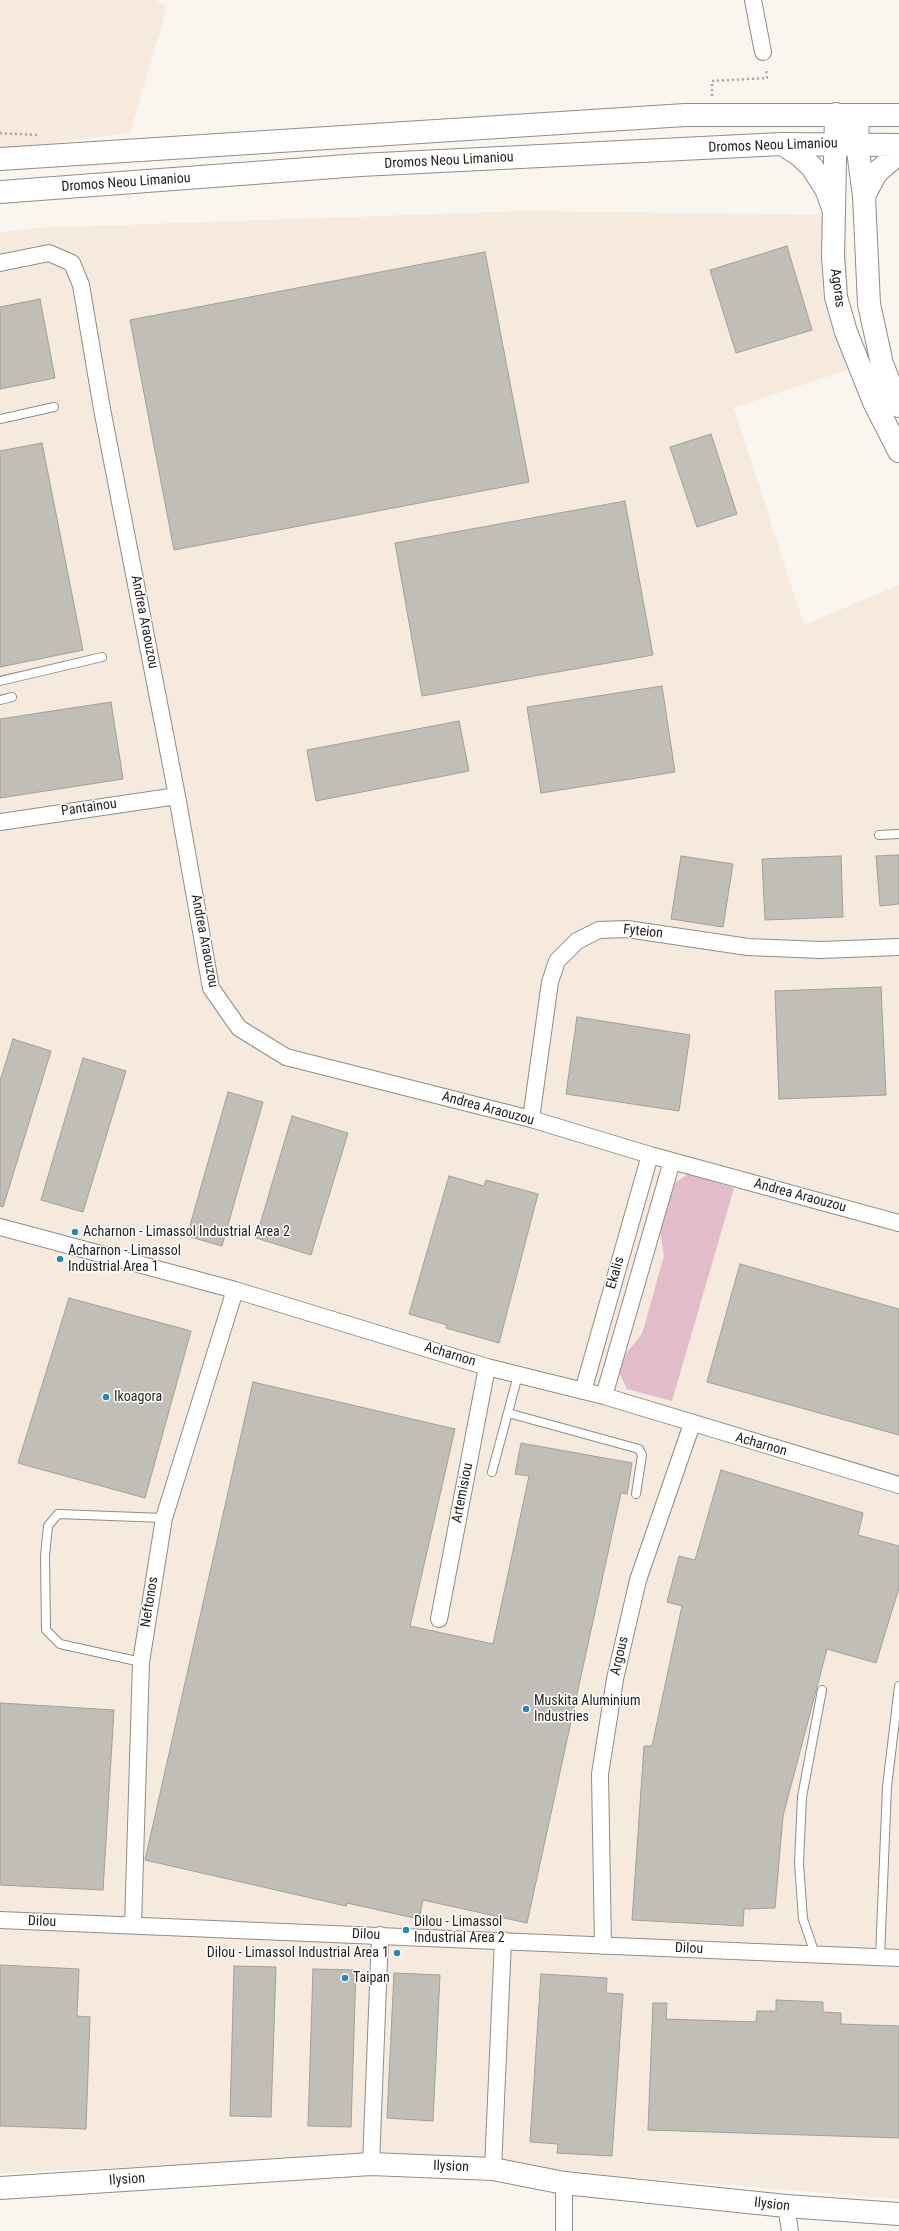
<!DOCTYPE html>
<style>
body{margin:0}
canvas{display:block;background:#fbf5f0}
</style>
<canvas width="899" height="2231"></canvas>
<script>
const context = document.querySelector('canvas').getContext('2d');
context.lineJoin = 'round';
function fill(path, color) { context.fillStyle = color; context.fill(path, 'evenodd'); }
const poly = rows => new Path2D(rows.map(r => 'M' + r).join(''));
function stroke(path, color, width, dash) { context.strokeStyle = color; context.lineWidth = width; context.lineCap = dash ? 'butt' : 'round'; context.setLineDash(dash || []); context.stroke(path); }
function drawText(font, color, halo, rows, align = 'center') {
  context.font = font + ' "Roboto Condensed",sans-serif'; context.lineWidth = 3; context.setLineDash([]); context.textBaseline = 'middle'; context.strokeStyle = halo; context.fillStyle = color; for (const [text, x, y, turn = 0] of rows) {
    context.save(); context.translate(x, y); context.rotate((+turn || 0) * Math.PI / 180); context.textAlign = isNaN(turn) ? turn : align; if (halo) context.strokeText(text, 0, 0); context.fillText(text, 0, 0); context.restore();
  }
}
fill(poly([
 [0,0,155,0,167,7,130,133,0,150],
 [525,211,846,215,850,369,734,408,804,625,899,585,899,2199,369,2156,0,2173,0,233,33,228]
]), '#f6e9de');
fill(poly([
 [688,1174,734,1188,672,1401,627,1389,620,1374,620,1361,642,1334,664,1256,660,1231,672,1185]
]), '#e2bcca');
const building = poly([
 [787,246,812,330,736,353,710,270,787,246],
 [485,252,529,482,174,550,130,320,485,252],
 [40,299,55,378,0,389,0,307,40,299],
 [711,434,737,514,697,527,670,447,711,434],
 [42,443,83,650,0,667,0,451,42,443],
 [625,501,653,655,422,696,395,543,625,501],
 [662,686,675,772,541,793,527,707,662,686],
 [111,702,123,779,0,798,0,719,111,702],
 [459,721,469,771,316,801,307,750,459,721],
 [899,855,899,904,880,906,876,856,899,855],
 [681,856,733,864,723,927,671,919,681,856],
 [841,856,843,917,765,920,762,859,841,856],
 [881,987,886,1095,779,1099,775,991,881,987],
 [577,1017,690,1035,679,1111,566,1094,577,1017],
 [13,1039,51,1051,3,1207,0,1206,0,1081,13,1039],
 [83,1058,126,1071,83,1212,41,1200,83,1058],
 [228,1092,263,1102,222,1246,187,1236,228,1092],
 [292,1116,348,1133,311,1255,256,1238,292,1116],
 [449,1176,484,1186,486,1180,538,1194,499,1343,446,1328,447,1325,409,1314,449,1176],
 [740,1264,899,1309,899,1435,707,1382,740,1264],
 [69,1298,191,1331,145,1498,18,1463,69,1298],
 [253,1382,455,1429,410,1626,493,1644,529,1476,515,1474,521,1443,632,1463,627,1494,621,1493,527,1923,423,1900,419,1919,347,1903,346,1906,145,1860,253,1382],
 [721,1470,863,1513,858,1535,899,1546,899,1588,876,1663,827,1649,783,1816,775,1908,744,1909,743,1926,632,1920,644,1746,652,1746,682,1606,667,1602,679,1556,695,1560,721,1470],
 [0,1703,114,1710,103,1890,0,1885,0,1703],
 [0,1965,79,1969,77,2016,90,2017,86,2129,0,2126,0,1965],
 [234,1966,276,1967,271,2117,230,2116,234,1966],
 [313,1969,356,1970,351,2127,308,2126,313,1969],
 [394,1973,440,1975,433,2121,387,2118,394,1973],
 [541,1974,607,1978,606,1993,623,1994,612,2156,557,2153,558,2144,530,2142,541,1974],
 [776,2000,823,2002,823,2012,841,2013,841,2024,899,2026,899,2138,648,2130,653,2003,667,2003,666,2019,756,2022,757,2011,776,2011,776,2000]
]);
fill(building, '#c0beb7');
stroke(building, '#a1a099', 1);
const lane = poly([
 [0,419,54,407],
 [0,681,102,657],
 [0,700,12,697],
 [879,835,899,834],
 [508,1413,639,1449,642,1455,636,1494],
 [492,1472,518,1375],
 [141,1662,60,1644,46,1630,45,1556,48,1526,58,1514,164,1518],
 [815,1954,803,1919,799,1863,802,1797,822,1690],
 [880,1957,887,1787,899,1686]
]);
const street = poly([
 [753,0,763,52],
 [0,263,49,253,72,263,81,285,102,409,177,796,211,988,239,1028,286,1057,531,1119,650,1155,899,1223],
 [0,822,177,796],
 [531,1119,550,982,557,961,577,941,599,930,627,929,748,947,821,950,899,947],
 [0,1227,235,1290,487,1367,604,1396,899,1485],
 [583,1391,650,1155],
 [604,1396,672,1161],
 [439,1619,487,1367],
 [0,1920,899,1958],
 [133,1925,141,1662,164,1518,235,1290],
 [603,1946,600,1774,615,1679,638,1580,692,1424],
 [371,2164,380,1935],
 [493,2169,503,1940],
 [564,2183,564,2231],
 [786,2206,790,2231]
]);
const secondary = poly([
 [836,114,833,256,836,297,846,332,874,402,899,451],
 [858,115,857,143,864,196,869,304,882,364,899,406],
 [0,2188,371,2164,493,2169,564,2183,786,2206,899,2214]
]);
const primary = poly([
 [782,144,799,155,812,167,826,189,834,211],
 [0,159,685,115,899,115],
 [0,192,360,165,782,144,899,145],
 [864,196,876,173,899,153]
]);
stroke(lane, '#928c87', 10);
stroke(street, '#928c87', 18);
stroke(secondary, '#928c87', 24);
stroke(primary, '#928c87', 24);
stroke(poly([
 [712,96,712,81,767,78,766,68],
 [0,133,37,135]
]), '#aaa5a1', 2.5, [2, 3]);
stroke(lane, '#fff', 8);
stroke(street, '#fff', 16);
stroke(secondary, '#fff', 22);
stroke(primary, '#fff', 22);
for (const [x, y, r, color] of [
 [75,1232,4,"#2988b3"],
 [60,1259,4,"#2988b3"],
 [106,1397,4,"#2988b3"],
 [526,1709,4,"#2988b3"],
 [406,1930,4,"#2988b3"],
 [397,1953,4,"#2988b3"],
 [345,1978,4,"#2988b3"]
]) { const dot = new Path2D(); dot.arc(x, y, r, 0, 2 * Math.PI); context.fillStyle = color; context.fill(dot); stroke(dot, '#fff', 1.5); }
drawText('14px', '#221f1d', '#fff', [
 ["Dromos Neou Limaniou",773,146,-2],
 ["Dromos Neou Limaniou",449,161,-3],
 ["Dromos Neou Limaniou",126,183,-4],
 ["Agoras",837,288,82],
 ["Andrea Araouzou",144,622,79],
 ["Pantainou",89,808,-8],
 ["Fyteion",643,932,6],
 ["Andrea Araouzou",204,941,79],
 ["Andrea Araouzou",488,1109,15],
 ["Andrea Araouzou",800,1196,15],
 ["Ekalis",616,1273,-74],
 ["Acharnon",450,1355,17],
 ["Acharnon",761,1445,16],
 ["Artemisiou",463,1493,-79],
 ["Neftonos",150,1602,-81],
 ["Argous",620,1656,-77],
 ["Dilou",42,1922,2],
 ["Dilou",366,1935,2],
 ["Dilou",689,1949,2],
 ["Ilysion",451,2167,2],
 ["Ilysion",127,2180,-4],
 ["Ilysion",772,2205,6]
]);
drawText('14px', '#221f1d', '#fff', [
 ["Acharnon - Limassol Industrial Area 2",83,1232],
 ["Acharnon - Limassol",68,1251],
 ["Industrial Area 1",68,1267],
 ["Ikoagora",114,1397],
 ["Muskita Aluminium",534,1701],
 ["Industries",534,1717],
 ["Dilou - Limassol",414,1922],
 ["Industrial Area 2",414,1938],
 ["Dilou - Limassol Industrial Area 1",389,1953,"right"],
 ["Taipan",353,1978]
], 'left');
</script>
